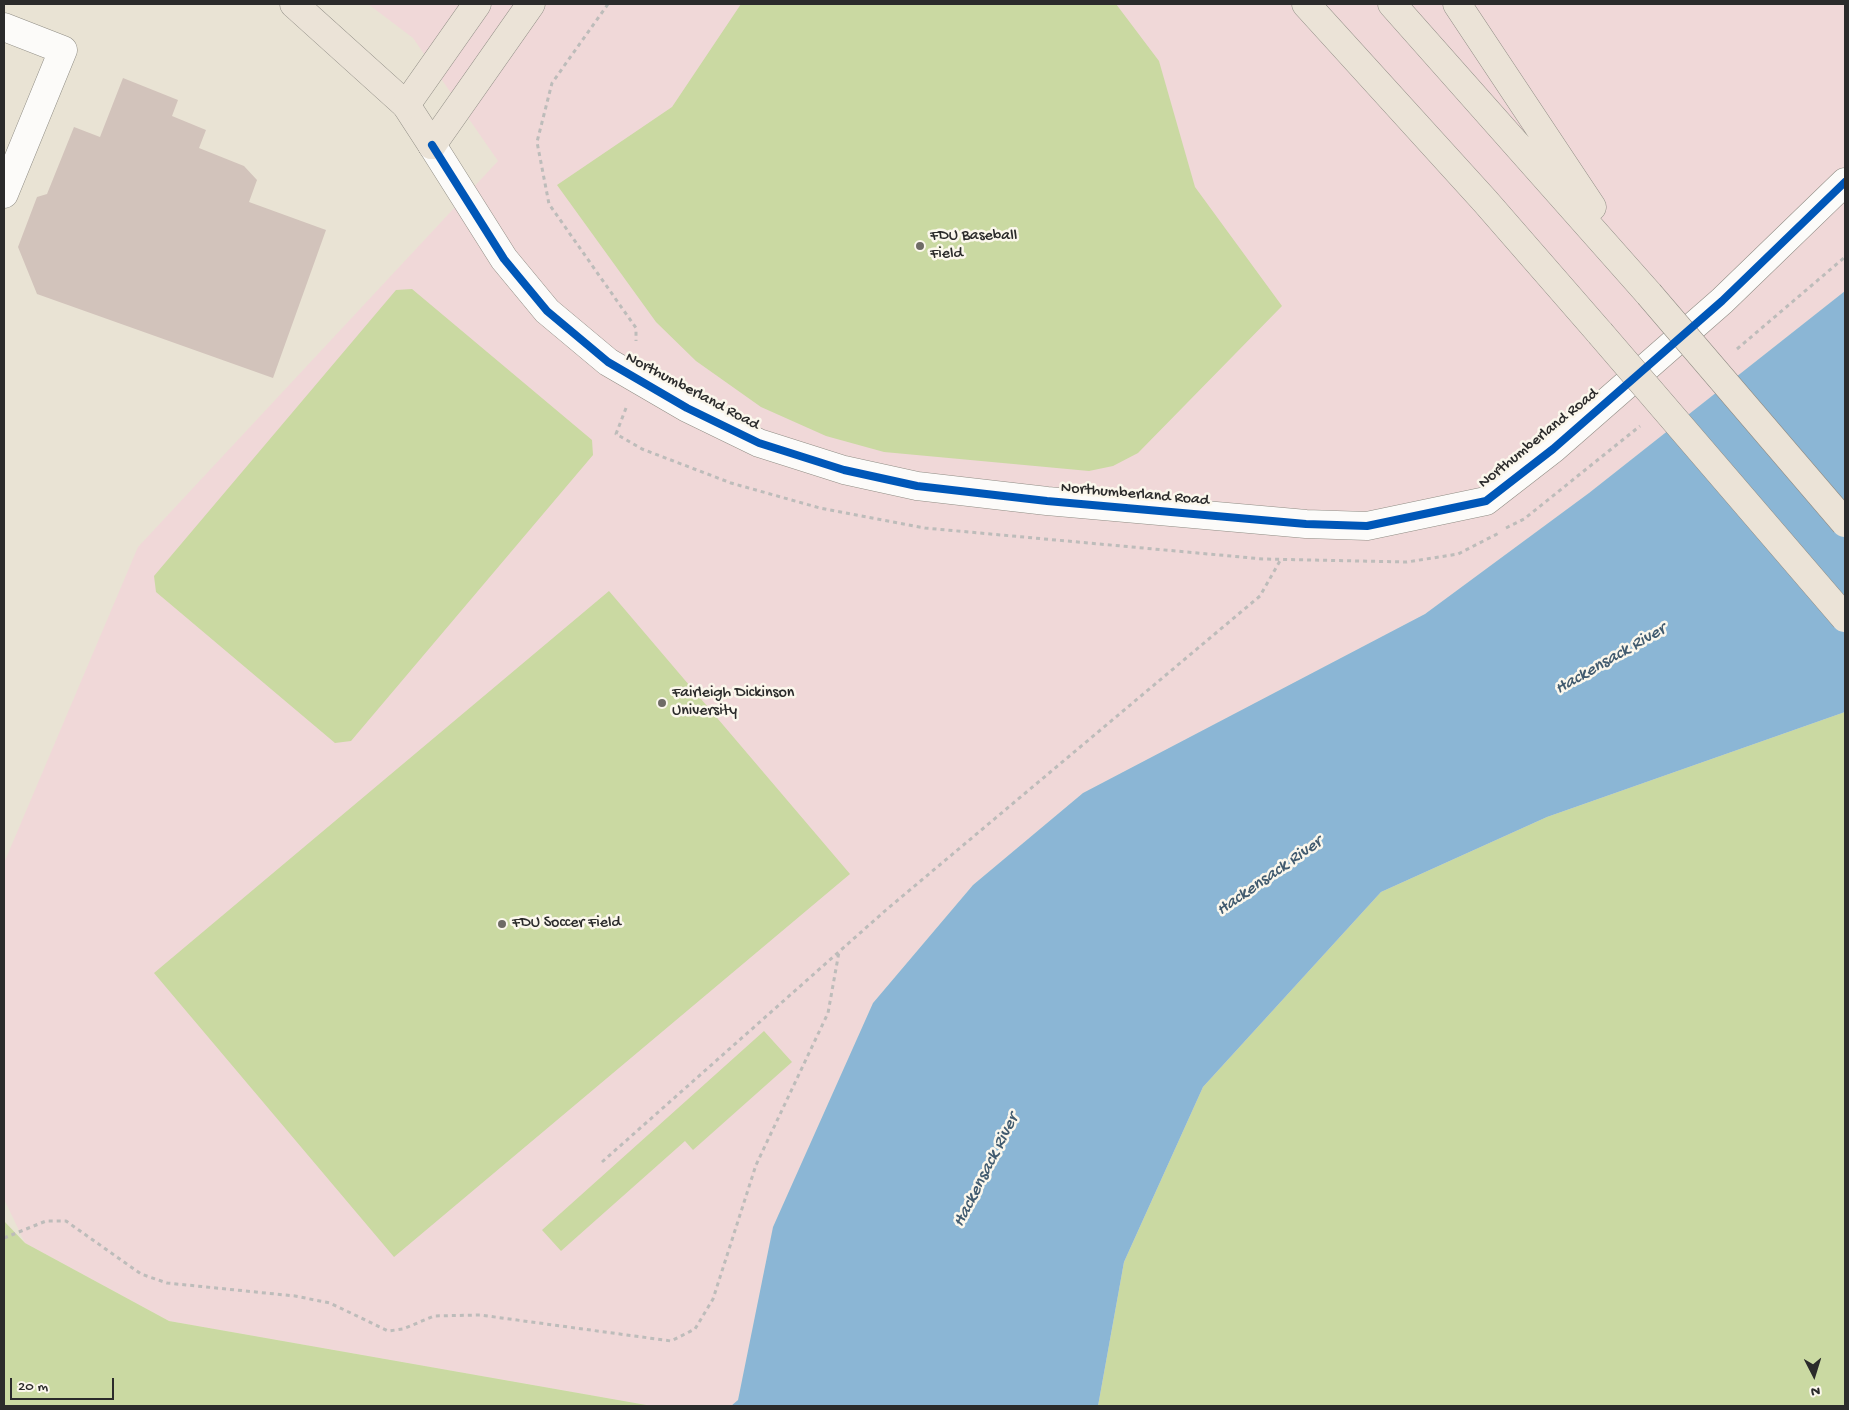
<!DOCTYPE html>
<style>
body{margin:0}
#map{position:relative;width:1849px;height:1410px;overflow:hidden;background:#e9e3d4;font-family:"Gochi Hand",sans-serif}
canvas{display:block}
.frame{position:absolute;inset:0;border:5px solid #2b2b2b;pointer-events:none}
.north{position:absolute;left:1789px;top:1350px;width:50px;height:50px;-webkit-text-stroke:4px #fbf7ec;paint-order:stroke;rotate:175deg;font-size:14px;font-weight:700;line-height:20px;text-align:center;color:#2b2b2b}
.north::after{content:'';display:block;margin:auto;width:18px;height:22px;background:#2b2b2b;clip-path:polygon(50% 0,100% 100%,50% 72%,0 100%)}
.scale{position:absolute;left:10px;top:1378px;width:104px;height:22px;box-sizing:border-box;border:2px solid #2b2b2b;border-top:0;padding-left:6px;font-size:15px;line-height:18px;white-space:nowrap;color:#2b2b2b;-webkit-text-stroke:4px #fbf7ec;paint-order:stroke}
</style>
<div id="map">
<canvas width="1849" height="1410"></canvas>
<div class="frame"></div>
<div class="north">N</div>
<div class="scale">20 m</div>
</div>
<script>
const context = document.querySelector('canvas').getContext('2d');
context.lineJoin = 'round';
function fill(path, color) { context.fillStyle = color; context.fill(path, 'evenodd'); }
const poly = rows => new Path2D(rows.map(r => 'M' + r).join(''));
function stroke(path, color, width, dash) { context.strokeStyle = color; context.lineWidth = width; context.lineCap = dash ? 'butt' : 'round'; context.setLineDash(dash || []); context.stroke(path); }
function drawText(font, color, halo, rows, align = 'center') {
  context.font = font + ' "Gochi Hand",sans-serif'; context.lineWidth = 5; context.setLineDash([]); context.textBaseline = 'middle'; context.strokeStyle = halo; context.fillStyle = color; for (const [text, x, y, turn = 0] of rows) {
    context.save(); context.translate(x, y); context.rotate((+turn || 0) * Math.PI / 180); context.textAlign = isNaN(turn) ? turn : align; if (halo) context.strokeText(text, 0, 0); context.fillText(text, 0, 0); context.restore();
  }
}
fill(poly([
 [368,4,1845,4,1845,291,1589,493,1425,614,1083,793,973,885,873,1003,773,1227,738,1400,731,1406,652,1406,169,1321,25,1243,4,1199,4,863,138,547,498,161,413,38]
]), '#f0d8d8');
fill(poly([
 [741,4,1116,4,1159,61,1195,187,1282,306,1138,453,1113,466,1089,471,884,452,826,436,761,407,696,361,656,322,557,185,672,107],
 [412,289,592,440,593,455,351,741,335,743,156,592,154,576,396,290],
 [609,591,850,874,394,1257,154,973],
 [1845,712,1845,1406,1098,1406,1124,1262,1203,1087,1381,892,1547,817],
 [764,1031,792,1062,693,1150,685,1141,561,1251,542,1230],
 [4,1221,25,1243,169,1321,652,1406,4,1406]
]), '#cad9a2');
fill(poly([
 [1845,291,1845,712,1547,817,1381,892,1203,1087,1124,1262,1098,1406,731,1406,738,1400,773,1227,873,1003,973,885,1083,793,1425,614,1589,493]
]), '#8bb6d5');
fill(poly([
 [123,78,178,100,172,116,206,130,199,148,244,166,257,180,249,202,326,230,273,378,37,294,18,247,37,197,47,194,74,127,100,137]
]), '#d2c3bb');
const minor = poly([
 [4,27,63,50,4,194],
 [432,145,504,259,547,311,608,362,687,408,759,443,844,470,917,486,1047,501,1306,524,1367,526,1486,501,1553,449,1722,301,1845,182]
]);
const major = poly([
 [294,4,406,105,432,145]
]);
const highway = poly([
 [1306,4,1485,201,1600,333],
 [1392,4,1649,294],
 [1457,4,1592,207],
 [406,105,477,4],
 [432,145,531,4]
]);
stroke(minor, '#908d85', 29);
stroke(major, '#908d85', 29);
stroke(highway, '#908d85', 29);
stroke(poly([
 [608,4,552,83,537,142,549,204,636,328,636,341],
 [1737,349,1845,257],
 [626,408,616,434,642,449,731,483,820,508,925,528,1263,559,1407,562,1458,554,1499,533],
 [1506,528,1524,519,1640,426],
 [602,1162,886,910,1260,596,1281,559],
 [4,1238,46,1221,66,1221,141,1274,167,1283,295,1296,330,1303,388,1331,403,1329,434,1316,480,1315,671,1341,695,1329,713,1299,756,1165,828,1013,839,952]
]), '#bdbcba', 3, [4, 4]);
stroke(minor, '#fcfbf9', 28);
stroke(major, '#ebe3d7', 28);
stroke(highway, '#ebe3d7', 28);
const highwayBridge = poly([
 [1649,294,1845,523],
 [1600,333,1845,618]
]);
stroke(highwayBridge, '#908d85', 29, []);
stroke(highwayBridge, '#ebe3d7', 28);
stroke(poly([
 [432,145,504,259,547,311,608,362,687,408,759,443,844,470,917,486,1047,501,1306,524,1367,526,1486,501,1553,449,1722,301,1845,182]
]), '#0057b8', 8);
for (const [x, y, r, color] of [
 [920,246,5,"#6e6b66"],
 [662,703,5,"#6e6b66"],
 [502,924,5,"#6e6b66"]
]) { const dot = new Path2D(); dot.arc(x, y, r, 0, 2 * Math.PI); context.fillStyle = color; context.fill(dot); stroke(dot, '#fbf7ec', 2); }
drawText('16px', '#2b2b2b', '#fbf7ec', [
 ["FDU Baseball",930,237],
 ["Field",930,255],
 ["Fairleigh Dickinson",672,694],
 ["University",672,712],
 ["FDU Soccer Field",512,924]
], 'left');
drawText('16px', '#2b2b2b', '#fbf7ec', [
 ["Northumberland Road",692,392,28],
 ["Northumberland Road",1539,439,-39],
 ["Northumberland Road",1135,495,5]
]);
drawText('italic 18px', '#415b6f', '#fbf7ec', [
 ["Hackensack River",1611,660,-30],
 ["Hackensack River",1270,877,-35],
 ["Hackensack River",987,1171,-63]
]);
</script>
